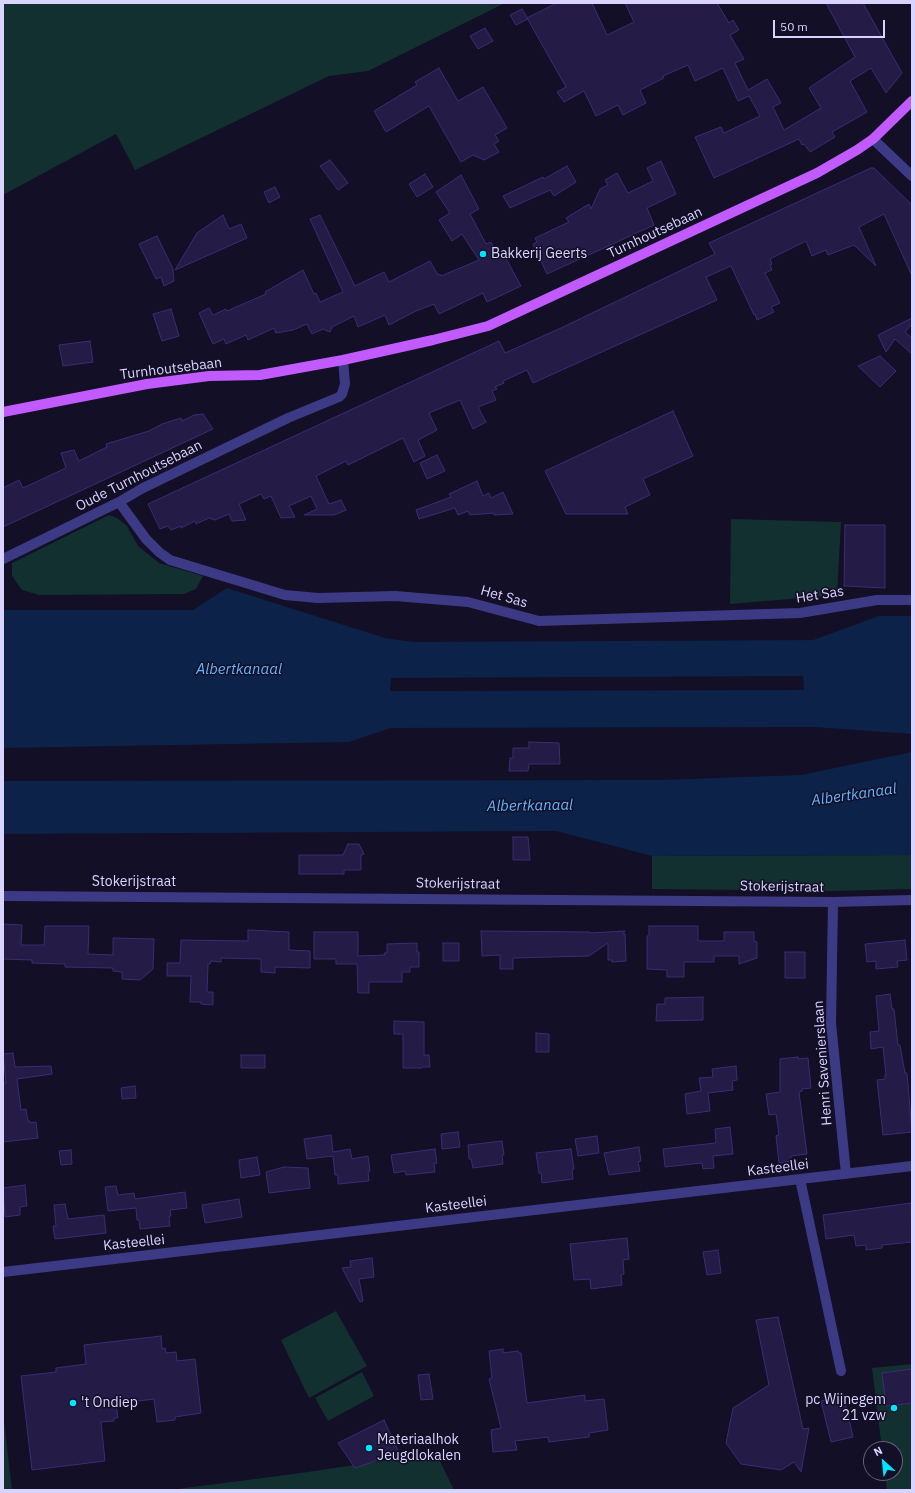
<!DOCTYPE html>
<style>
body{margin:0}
#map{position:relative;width:915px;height:1493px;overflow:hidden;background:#130f26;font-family:"IBM Plex Sans",sans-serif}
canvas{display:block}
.frame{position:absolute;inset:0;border:4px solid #d9d4ff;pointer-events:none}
.north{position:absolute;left:863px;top:1441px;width:40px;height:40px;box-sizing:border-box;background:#130f26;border:1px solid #625e7d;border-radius:50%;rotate:333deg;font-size:11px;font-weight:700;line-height:16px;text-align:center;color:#d9d4ff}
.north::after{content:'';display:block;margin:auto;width:14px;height:18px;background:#00e5ff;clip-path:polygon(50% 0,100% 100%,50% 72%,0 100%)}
.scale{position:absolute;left:773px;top:20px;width:112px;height:18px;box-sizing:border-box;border:2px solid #d9d4ff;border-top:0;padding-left:5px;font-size:12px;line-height:14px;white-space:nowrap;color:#d9d4ff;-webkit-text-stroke:3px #130f26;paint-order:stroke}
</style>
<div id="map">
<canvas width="915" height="1493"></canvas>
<div class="frame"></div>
<div class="north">N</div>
<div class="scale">50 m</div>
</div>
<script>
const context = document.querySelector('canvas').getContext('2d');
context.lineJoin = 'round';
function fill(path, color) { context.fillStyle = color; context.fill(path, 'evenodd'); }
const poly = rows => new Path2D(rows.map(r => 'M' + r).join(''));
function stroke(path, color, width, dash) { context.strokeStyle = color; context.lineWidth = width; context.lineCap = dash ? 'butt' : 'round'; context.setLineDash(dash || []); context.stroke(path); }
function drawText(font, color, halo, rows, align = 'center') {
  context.font = font + ' "IBM Plex Sans",sans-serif'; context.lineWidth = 3; context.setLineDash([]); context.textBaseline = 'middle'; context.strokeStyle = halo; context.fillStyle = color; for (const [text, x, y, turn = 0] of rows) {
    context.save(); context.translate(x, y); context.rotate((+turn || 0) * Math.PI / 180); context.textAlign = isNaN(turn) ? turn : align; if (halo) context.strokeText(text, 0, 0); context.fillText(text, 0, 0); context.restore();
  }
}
fill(poly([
 [3,3,505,3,368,71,329,76,135,170,116,134,3,195],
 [109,515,117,518,127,526,138,546,159,563,203,576,196,589,184,594,39,595,22,590,12,576,12,563],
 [731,519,841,522,837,595,730,604],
 [912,855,912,889,833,891,652,889,652,856],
 [336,1311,367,1366,309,1398,281,1340],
 [912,1364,912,1490,887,1490,885,1473,895,1473,895,1449,882,1449,872,1368],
 [362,1372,374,1396,328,1421,315,1398],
 [3,1412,12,1490,3,1490],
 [436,1453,454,1490,169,1490,294,1474]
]), '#12302f');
fill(poly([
 [227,588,385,638,413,642,813,640,879,616,912,616,912,734,814,727,391,728,349,742,3,748,3,610,193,610],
 [803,676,804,690,390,691,391,678],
 [912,752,912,855,652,856,556,831,3,834,3,781,659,780,801,775]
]), '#0c2248');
const building = poly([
 [557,3,592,3,607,35,634,22,625,3,717,3,729,23,733,20,739,30,730,35,744,59,735,63,748,90,767,79,781,103,773,107,784,130,821,108,809,88,855,57,826,3,863,3,902,73,886,93,871,68,850,81,867,112,832,132,835,137,810,152,804,144,802,145,799,139,714,178,695,137,721,127,724,133,760,116,749,96,738,101,723,68,695,81,688,65,663,76,664,78,640,90,646,103,623,115,618,105,596,116,584,91,564,102,557,92,566,87,527,18,557,3],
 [522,9,528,19,516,25,510,15,522,9],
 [485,28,493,41,478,49,470,36,485,28],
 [439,68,458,101,483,87,507,128,495,135,499,141,494,144,499,152,484,160,473,155,461,162,429,106,386,132,374,111,417,85,415,82,439,68],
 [330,160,348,183,338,190,320,166,330,160],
 [661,161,676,194,647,208,654,225,547,274,533,244,537,242,535,238,569,222,566,218,589,204,591,209,600,189,608,185,605,180,617,173,628,193,653,181,647,168,661,161],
 [567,166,576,182,554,196,550,190,510,208,503,196,543,177,544,179,567,166],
 [871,168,874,168,912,205,912,276,884,214,859,227,876,266,854,245,828,255,826,250,812,256,806,241,770,259,772,264,770,265,772,270,765,273,780,303,771,307,774,312,757,320,755,314,754,315,731,266,706,277,717,300,533,383,527,370,503,381,504,383,495,387,497,389,492,391,496,400,478,407,486,422,473,429,460,400,429,413,437,430,418,440,425,456,414,462,403,438,348,465,346,461,316,476,329,504,341,500,346,510,334,515,304,515,317,509,311,496,289,506,295,517,281,518,271,496,264,499,261,494,239,504,246,520,232,521,229,514,215,520,209,518,196,524,195,521,181,528,181,526,171,530,168,526,160,529,148,504,499,341,505,353,561,328,715,254,709,243,871,168],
 [425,174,433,187,417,197,409,184,425,174],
 [461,175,479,209,470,214,486,244,491,242,497,253,502,251,521,286,487,302,483,293,439,314,434,304,416,311,389,325,385,315,358,327,354,316,332,327,330,332,323,329,312,334,307,324,293,330,276,333,274,328,248,340,246,335,226,344,224,339,213,344,199,313,209,308,213,315,226,309,227,311,266,294,265,292,303,270,314,294,316,293,320,302,343,292,310,219,320,215,355,286,384,272,389,282,430,261,438,275,440,274,441,276,479,260,462,234,452,241,439,220,450,213,436,192,461,175],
 [275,187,280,197,269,203,264,192,275,187],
 [223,215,229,229,241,224,247,238,175,270,197,233,223,215],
 [157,236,173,269,174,281,164,286,161,277,156,279,139,244,157,236],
 [171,309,179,336,162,341,153,314,171,309],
 [912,318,912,324,905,332,912,338,912,354,895,339,886,352,878,335,912,318],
 [90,341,93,362,63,366,59,345,90,341],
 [880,356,896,371,880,387,858,366,880,356],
 [673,411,693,456,643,479,650,495,625,507,628,514,566,514,545,471,673,411],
 [203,414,213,429,3,527,3,488,19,480,23,488,66,468,61,453,74,450,79,461,107,447,106,444,149,431,162,424,181,418,182,421,194,415,203,414],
 [437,455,445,471,427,479,420,463,437,455],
 [477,481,483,496,489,493,491,498,503,492,513,514,494,515,494,513,470,515,468,511,458,515,455,508,419,519,416,510,451,497,449,494,477,481],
 [845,525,885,525,885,588,844,586,845,525],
 [529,742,559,743,560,764,529,764,528,771,509,771,510,758,513,758,513,748,529,748,529,742],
 [513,837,528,837,530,860,513,860,513,837],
 [348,844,359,844,364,854,361,855,361,870,344,870,344,874,299,874,299,855,343,855,348,844],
 [3,924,22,925,21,945,44,945,45,926,89,926,88,954,113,955,113,938,154,939,153,969,140,980,122,979,122,972,113,971,113,968,65,967,65,964,32,963,32,960,3,959,3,924],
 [649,926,698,926,698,941,724,941,724,932,754,932,754,941,757,942,757,958,739,964,739,956,714,956,714,962,684,962,684,977,667,977,667,970,647,969,647,936,649,935,649,926],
 [248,930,289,932,289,950,310,951,310,968,275,967,275,973,261,972,261,959,221,958,221,962,211,961,210,964,208,964,207,992,213,992,213,1005,201,1004,201,1002,190,1002,191,976,167,976,167,963,180,963,181,940,248,941,248,930],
 [481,931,590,932,590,933,625,931,623,934,625,934,626,961,612,962,612,960,608,960,608,943,589,956,513,958,513,969,500,969,500,955,482,956,481,931],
 [314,932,358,932,358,956,385,955,384,953,387,953,387,944,417,943,417,952,419,952,419,967,410,967,410,972,402,972,402,982,369,982,369,993,358,993,357,964,336,964,336,959,314,959,314,932],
 [905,940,907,960,897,961,898,967,876,969,876,961,867,962,865,944,905,940],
 [443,943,459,943,459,961,443,961,443,943],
 [785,952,805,952,805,978,785,978,785,952],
 [890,994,892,1009,894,1009,898,1045,900,1045,905,1073,907,1073,912,1132,883,1135,877,1080,885,1079,885,1075,886,1075,883,1047,871,1049,870,1032,879,1031,876,996,890,994],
 [703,997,703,1020,656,1021,657,1004,665,1004,665,998,703,997],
 [394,1021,424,1022,424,1055,429,1055,430,1067,422,1067,422,1068,403,1068,403,1034,394,1034,394,1021],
 [536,1033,549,1034,549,1052,536,1052,536,1033],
 [13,1053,15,1067,51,1066,52,1074,17,1079,21,1110,26,1109,28,1121,30,1121,30,1123,36,1122,38,1138,3,1142,3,1083,6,1083,3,1054,13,1053],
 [241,1055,265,1055,265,1068,241,1068,241,1055],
 [798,1057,798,1059,808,1058,811,1088,802,1089,802,1091,799,1092,807,1154,791,1156,791,1161,779,1163,776,1136,779,1135,776,1114,769,1115,766,1094,780,1092,780,1059,798,1057],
 [736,1066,737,1080,732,1081,733,1090,708,1093,710,1111,687,1114,685,1094,701,1091,699,1078,713,1077,712,1069,736,1066],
 [135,1086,136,1098,122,1099,121,1088,135,1086],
 [730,1127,733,1154,713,1156,714,1168,703,1169,702,1163,665,1167,663,1149,715,1143,716,1142,715,1129,730,1127],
 [458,1132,460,1147,442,1149,441,1134,458,1132],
 [331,1135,333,1152,350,1149,352,1159,368,1156,370,1171,368,1172,369,1181,338,1184,338,1175,335,1175,333,1156,307,1159,304,1139,331,1135],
 [597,1136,599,1153,578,1156,575,1139,597,1136],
 [502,1141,504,1155,502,1155,503,1164,473,1168,471,1159,469,1159,468,1145,502,1141],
 [639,1147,641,1161,638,1162,640,1171,609,1175,604,1153,639,1147],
 [435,1149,437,1163,434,1164,435,1172,406,1175,405,1171,394,1173,391,1155,435,1149],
 [571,1149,574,1169,572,1170,573,1179,542,1183,541,1173,539,1173,536,1153,571,1149],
 [71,1150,72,1164,61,1165,59,1151,71,1150],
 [257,1157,260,1175,241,1178,239,1160,257,1157],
 [284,1167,308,1168,310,1188,269,1193,266,1172,284,1167],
 [25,1185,27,1206,20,1207,20,1215,5,1217,3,1188,25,1185],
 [116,1186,118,1195,134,1193,135,1199,185,1192,187,1208,170,1210,171,1216,169,1216,170,1226,140,1229,139,1220,137,1220,136,1208,108,1211,105,1187,116,1186],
 [239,1199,242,1217,205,1223,202,1205,239,1199],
 [911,1203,912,1242,882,1245,882,1248,866,1250,866,1245,856,1246,854,1235,826,1239,823,1215,911,1203],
 [65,1204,68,1219,104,1215,106,1233,55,1239,53,1226,56,1226,54,1205,65,1204],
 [627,1238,629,1259,623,1260,624,1274,621,1275,622,1285,591,1289,590,1279,574,1280,570,1244,627,1238],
 [718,1250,721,1273,707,1275,703,1252,718,1250],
 [372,1258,374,1277,359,1279,363,1301,360,1302,342,1268,351,1267,350,1261,372,1258],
 [778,1317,803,1429,809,1428,801,1472,794,1462,781,1470,741,1464,726,1443,733,1408,769,1385,756,1320,778,1317],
 [161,1336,162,1349,165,1348,166,1353,176,1352,177,1361,195,1359,201,1413,175,1417,175,1420,157,1422,154,1399,116,1404,118,1418,114,1418,114,1421,101,1422,105,1461,32,1470,21,1376,56,1372,56,1368,86,1364,84,1345,161,1336],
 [503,1349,503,1353,518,1351,519,1353,521,1353,527,1403,585,1395,585,1401,604,1399,608,1430,589,1433,589,1437,549,1442,548,1437,515,1441,517,1450,493,1452,491,1430,501,1428,489,1379,492,1378,489,1351,503,1349],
 [912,1369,912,1403,886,1406,882,1373,912,1369],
 [429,1374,433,1399,421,1400,418,1375,429,1374],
 [844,1397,853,1437,831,1442,821,1401,844,1397],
 [384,1420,399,1453,355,1468,338,1443,384,1420]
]);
fill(building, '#241b47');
stroke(building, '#3b2d73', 1);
stroke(poly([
 [873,139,912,176],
 [119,502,146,539,159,552,170,560,285,595,318,598,395,596,468,602,539,621,800,613,877,600,912,600],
 [3,559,119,502,143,488,288,418,339,397,342,394,345,384,343,360],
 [3,896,833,902,912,900],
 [833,902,831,1023,846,1174],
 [800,1179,841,1371],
 [3,1272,912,1166]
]), '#3d3a85', 10);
stroke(poly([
 [3,412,147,384,209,376,260,375,343,360,433,340,488,326,817,173,857,150,873,139,912,101]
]), '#c25bff', 10);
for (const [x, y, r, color] of [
 [483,254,4,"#00e5ff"],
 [73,1403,4,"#00e5ff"],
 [894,1408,4,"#00e5ff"],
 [369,1448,4,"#00e5ff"]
]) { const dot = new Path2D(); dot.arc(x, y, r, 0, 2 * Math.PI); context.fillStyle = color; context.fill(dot); stroke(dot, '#130f26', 1.5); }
drawText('14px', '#d9d4ff', '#130f26', [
 ["Turnhoutsebaan",655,233,-25],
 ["Turnhoutsebaan",171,369,-7],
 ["Oude Turnhoutsebaan",139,476,-27],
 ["Het Sas",820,595,-9],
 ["Het Sas",504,597,16],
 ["Stokerijstraat",134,882],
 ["Stokerijstraat",458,884,1],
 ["Stokerijstraat",782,887,1],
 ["Henri Savenierslaan",823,1063,-94],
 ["Kasteellei",778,1168,-7],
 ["Kasteellei",456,1205,-7],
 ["Kasteellei",134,1243,-6]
]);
drawText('14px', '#d9d4ff', '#130f26', [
 ["Bakkerij Geerts",491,254],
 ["pc Wijnegem",886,1400,"right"],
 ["21 vzw",886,1416,"right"],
 ["'t Ondiep",81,1403],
 ["Materiaalhok",377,1440],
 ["Jeugdlokalen",377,1456]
], 'left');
drawText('italic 15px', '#62b6ff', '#130f26', [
 ["Albertkanaal",239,670],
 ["Albertkanaal",854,795,-8],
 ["Albertkanaal",530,806,-1]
]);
</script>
